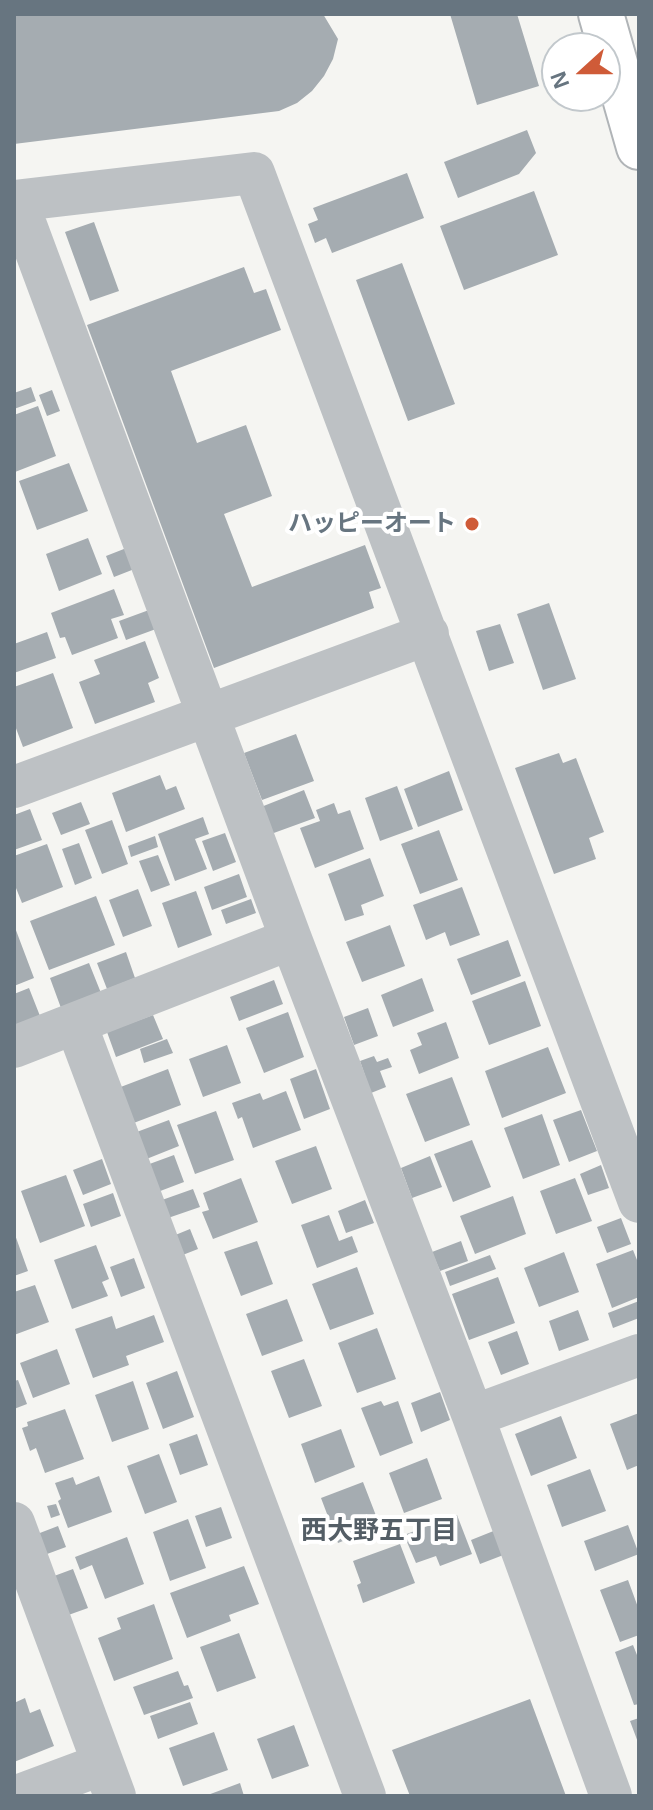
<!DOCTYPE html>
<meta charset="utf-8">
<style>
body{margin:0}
#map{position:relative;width:653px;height:1810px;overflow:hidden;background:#f5f5f2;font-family:Helvetica,sans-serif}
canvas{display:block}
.frame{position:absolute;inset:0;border:16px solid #677580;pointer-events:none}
.north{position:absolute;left:541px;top:32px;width:80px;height:80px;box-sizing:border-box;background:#fff;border:2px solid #c2c8cc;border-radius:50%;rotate:249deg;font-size:22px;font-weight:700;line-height:32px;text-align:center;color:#677580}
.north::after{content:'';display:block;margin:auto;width:28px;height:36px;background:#cf5b38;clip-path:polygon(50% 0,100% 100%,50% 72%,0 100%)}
</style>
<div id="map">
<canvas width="653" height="1810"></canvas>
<div class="frame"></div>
<div class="north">N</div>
</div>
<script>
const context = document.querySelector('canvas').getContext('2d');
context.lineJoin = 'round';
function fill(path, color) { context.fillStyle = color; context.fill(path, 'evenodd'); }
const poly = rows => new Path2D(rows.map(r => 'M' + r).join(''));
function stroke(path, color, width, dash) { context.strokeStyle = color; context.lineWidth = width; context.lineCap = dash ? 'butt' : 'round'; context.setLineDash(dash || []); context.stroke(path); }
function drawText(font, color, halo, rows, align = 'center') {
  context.font = font + ' Helvetica,"Noto Sans JP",sans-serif'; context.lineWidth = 8; context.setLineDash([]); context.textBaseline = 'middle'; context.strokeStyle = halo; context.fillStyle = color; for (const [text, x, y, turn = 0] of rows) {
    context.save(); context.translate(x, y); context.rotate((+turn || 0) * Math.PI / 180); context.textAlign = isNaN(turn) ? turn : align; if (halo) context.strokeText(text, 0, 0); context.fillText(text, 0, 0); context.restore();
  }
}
fill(poly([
 [14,14,323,14,338,39,333,59,324,76,312,91,297,103,279,111,14,144],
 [450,14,517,14,539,86,477,105],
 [527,130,536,153,519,174,458,198,444,162],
 [407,173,424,218,332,253,326,238,315,243,308,224,318,220,313,208],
 [534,191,558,255,464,290,440,226],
 [94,222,119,291,90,301,65,232],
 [402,263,455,404,408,421,356,280],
 [244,267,254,293,266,289,281,330,171,371,197,443,246,425,272,496,224,514,252,587,365,545,381,588,369,592,374,608,214,668,87,325],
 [31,387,36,401,14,409,14,393],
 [52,390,60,411,47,416,39,395],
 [38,406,56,456,15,472,14,415],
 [69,463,88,511,37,530,19,481],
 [88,538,102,574,59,591,46,554],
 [129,547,137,568,114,577,106,556],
 [114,589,124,615,111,619,118,638,72,655,65,637,60,638,51,613],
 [549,603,576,679,543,690,517,614],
 [149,610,156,629,126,640,119,621],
 [500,624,514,663,489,671,476,631],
 [47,632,56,658,14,673,14,644],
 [145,641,159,678,148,683,155,702,95,724,79,682,100,674,94,660],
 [53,673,73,728,23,747,14,723,14,687],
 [296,734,314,781,262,800,244,753],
 [559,753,563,763,576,758,604,832,589,838,596,859,554,874,515,768],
 [449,771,463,810,418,827,404,789],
 [160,775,166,790,176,786,185,809,126,832,112,793],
 [397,786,413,829,380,841,365,798],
 [304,790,315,818,271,834,261,807],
 [81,802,90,824,61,835,52,813],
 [334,803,338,814,350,810,364,849,315,868,300,828,320,821,316,810],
 [30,809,42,840,14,850,14,815],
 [203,817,209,834,195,839,207,869,175,881,158,834],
 [112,820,128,864,102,874,85,830],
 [439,830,458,880,420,894,401,844],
 [225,833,236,862,213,871,202,841],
 [155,836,158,847,131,857,128,846],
 [79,843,92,878,75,885,62,849],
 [47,844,63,887,22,903,14,883,14,856],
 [158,855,170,885,151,892,139,861],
 [370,858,384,896,361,905,364,915,345,921,328,874],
 [239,874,247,897,212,910,204,887],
 [462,887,480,935,450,946,445,932,426,940,413,905],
 [138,889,152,926,123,937,109,900],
 [196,891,212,935,178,948,162,903],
 [96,896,115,945,49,970,30,921],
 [251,899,256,913,226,924,221,910],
 [14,925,34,978,14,986],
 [390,925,405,966,362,982,346,942],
 [508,940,521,976,471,995,457,959],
 [126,952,135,978,107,989,97,963],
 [89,963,101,993,61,1008,50,978],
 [422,978,434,1011,393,1027,381,995],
 [274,980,283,1004,239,1021,230,997],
 [525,981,541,1026,489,1045,472,1001],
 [29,988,40,1016,14,1026,14,994],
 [368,1008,378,1036,354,1045,344,1017],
 [288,1012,304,1057,264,1073,246,1028],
 [153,1015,163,1039,116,1057,107,1032],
 [446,1022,459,1058,419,1074,410,1050,422,1045,417,1033],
 [167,1039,173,1053,144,1063,140,1049],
 [227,1045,241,1083,203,1097,189,1059],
 [548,1047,566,1093,502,1118,485,1071],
 [374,1056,377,1062,388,1058,392,1067,380,1071,386,1087,371,1093,360,1061],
 [168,1069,181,1105,131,1124,118,1088],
 [316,1069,330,1109,304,1119,290,1079],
 [452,1077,470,1125,425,1142,406,1094],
 [286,1091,301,1130,253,1148,242,1117,238,1119,232,1103,260,1093,263,1100],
 [581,1110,597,1151,569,1162,553,1120],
 [216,1111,234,1160,195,1174,177,1125],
 [542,1114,560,1165,523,1179,504,1128],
 [169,1120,179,1146,144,1160,134,1133],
 [472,1140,491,1187,453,1202,434,1154],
 [316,1146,332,1189,292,1204,275,1161],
 [174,1155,184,1182,155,1193,144,1166],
 [430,1156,442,1187,412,1198,401,1168],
 [102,1159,111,1184,83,1195,73,1170],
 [601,1165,609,1188,588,1195,580,1174],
 [66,1175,85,1226,40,1243,21,1191],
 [241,1178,258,1222,213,1239,202,1212,209,1210,203,1193],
 [575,1178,592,1221,556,1234,540,1191],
 [193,1189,200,1207,168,1218,162,1200],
 [113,1193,121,1216,91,1227,83,1204],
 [513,1196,526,1234,475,1254,460,1216],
 [365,1200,374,1223,346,1233,338,1211],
 [329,1215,339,1241,352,1236,358,1252,317,1268,301,1225],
 [621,1218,631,1244,607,1253,597,1227],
 [190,1229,198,1249,175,1258,168,1238],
 [14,1232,28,1271,14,1276],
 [257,1241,273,1284,241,1296,224,1252],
 [461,1241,468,1261,440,1271,432,1252],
 [96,1245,109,1279,102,1282,108,1296,72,1309,54,1260],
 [633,1250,639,1265,639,1297,612,1308,596,1264],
 [564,1252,579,1292,539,1307,524,1268],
 [490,1255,496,1269,450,1286,445,1272],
 [134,1258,145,1288,121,1297,110,1267],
 [357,1267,374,1314,330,1330,312,1284],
 [498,1277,515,1323,469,1340,452,1294],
 [35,1285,49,1322,14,1335,14,1292],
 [287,1299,303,1341,262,1356,246,1314],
 [639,1301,639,1318,613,1328,608,1313],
 [578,1310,589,1340,559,1351,549,1321],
 [154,1315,164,1342,126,1356,129,1365,93,1378,75,1329,112,1316,116,1329],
 [377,1328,396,1379,357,1393,338,1343],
 [517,1331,529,1364,501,1375,488,1342],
 [57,1349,70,1384,33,1398,20,1363],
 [304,1359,322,1406,289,1418,271,1371],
 [177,1371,194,1417,163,1429,146,1383],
 [18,1380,27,1404,14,1409,14,1381],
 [133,1381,149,1429,112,1442,95,1395],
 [440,1392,450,1420,421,1432,411,1403],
 [381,1401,384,1406,398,1401,413,1443,380,1456,361,1408],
 [65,1409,84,1459,45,1473,36,1448,30,1451,22,1428,28,1426,27,1422],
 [639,1413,639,1465,627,1470,610,1424],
 [561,1416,577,1458,531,1476,515,1434],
 [341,1429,355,1467,315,1483,301,1444],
 [197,1434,208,1465,180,1475,169,1444],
 [159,1454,177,1502,145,1514,127,1466],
 [427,1458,442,1499,404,1513,389,1473],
 [590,1469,606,1511,562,1527,547,1485],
 [99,1476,112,1512,68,1528,58,1501,61,1499,55,1483,73,1477,76,1485],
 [363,1482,380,1526,338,1543,321,1498],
 [56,1504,60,1515,51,1518,47,1506],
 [221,1507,232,1538,206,1547,195,1516],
 [457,1515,472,1554,440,1566,436,1556,416,1563,404,1535],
 [188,1519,206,1568,170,1581,153,1532],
 [628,1525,639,1554,595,1571,584,1541],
 [58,1526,66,1547,39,1557,32,1536],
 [496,1530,506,1554,480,1564,471,1540],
 [127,1537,144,1584,105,1599,92,1565,80,1570,75,1557],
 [400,1544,415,1583,363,1603,357,1585,361,1583,353,1561],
 [244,1566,259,1604,229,1615,231,1621,187,1638,170,1593],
 [73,1569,88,1608,60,1618,46,1579],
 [628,1580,639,1610,639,1635,620,1642,600,1590],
 [154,1604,173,1659,114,1681,98,1638,121,1629,117,1618],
 [239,1633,256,1678,217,1692,200,1647],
 [633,1645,637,1655,639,1654,639,1704,634,1705,615,1652],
 [178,1671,184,1686,188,1685,193,1698,144,1715,133,1687],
 [25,1698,30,1713,40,1709,54,1746,14,1762,14,1703],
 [530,1699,566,1796,410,1796,392,1750],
 [190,1702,198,1724,158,1739,150,1716],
 [639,1718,639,1745,630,1721],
 [294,1725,309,1766,272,1779,257,1739],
 [214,1732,228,1770,183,1786,169,1748],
 [240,1783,244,1796,205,1796]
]), '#a5acb1');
const highway = poly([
 [601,14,639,147]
]);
stroke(highway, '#b0b4b7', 48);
stroke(poly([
 [14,201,254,173,639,1202],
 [17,201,291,939,473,1416,611,1796],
 [14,787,428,634],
 [76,1024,365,1796],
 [14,1047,291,939],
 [473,1416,639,1355],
 [14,1523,115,1796],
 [17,1796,103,1764]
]), '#bdc1c4', 42);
stroke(highway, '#fff', 44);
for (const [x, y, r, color] of [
 [472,524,8,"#cf5b38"]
]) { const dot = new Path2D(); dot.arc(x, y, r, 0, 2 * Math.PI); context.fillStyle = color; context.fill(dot); stroke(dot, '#fff', 3); }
drawText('bold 24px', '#677580', '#fff', [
 ["ハッピーオート",456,524]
], 'right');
drawText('bold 26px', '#545e66', '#fff', [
 ["西大野五丁目",379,1532]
]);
</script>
